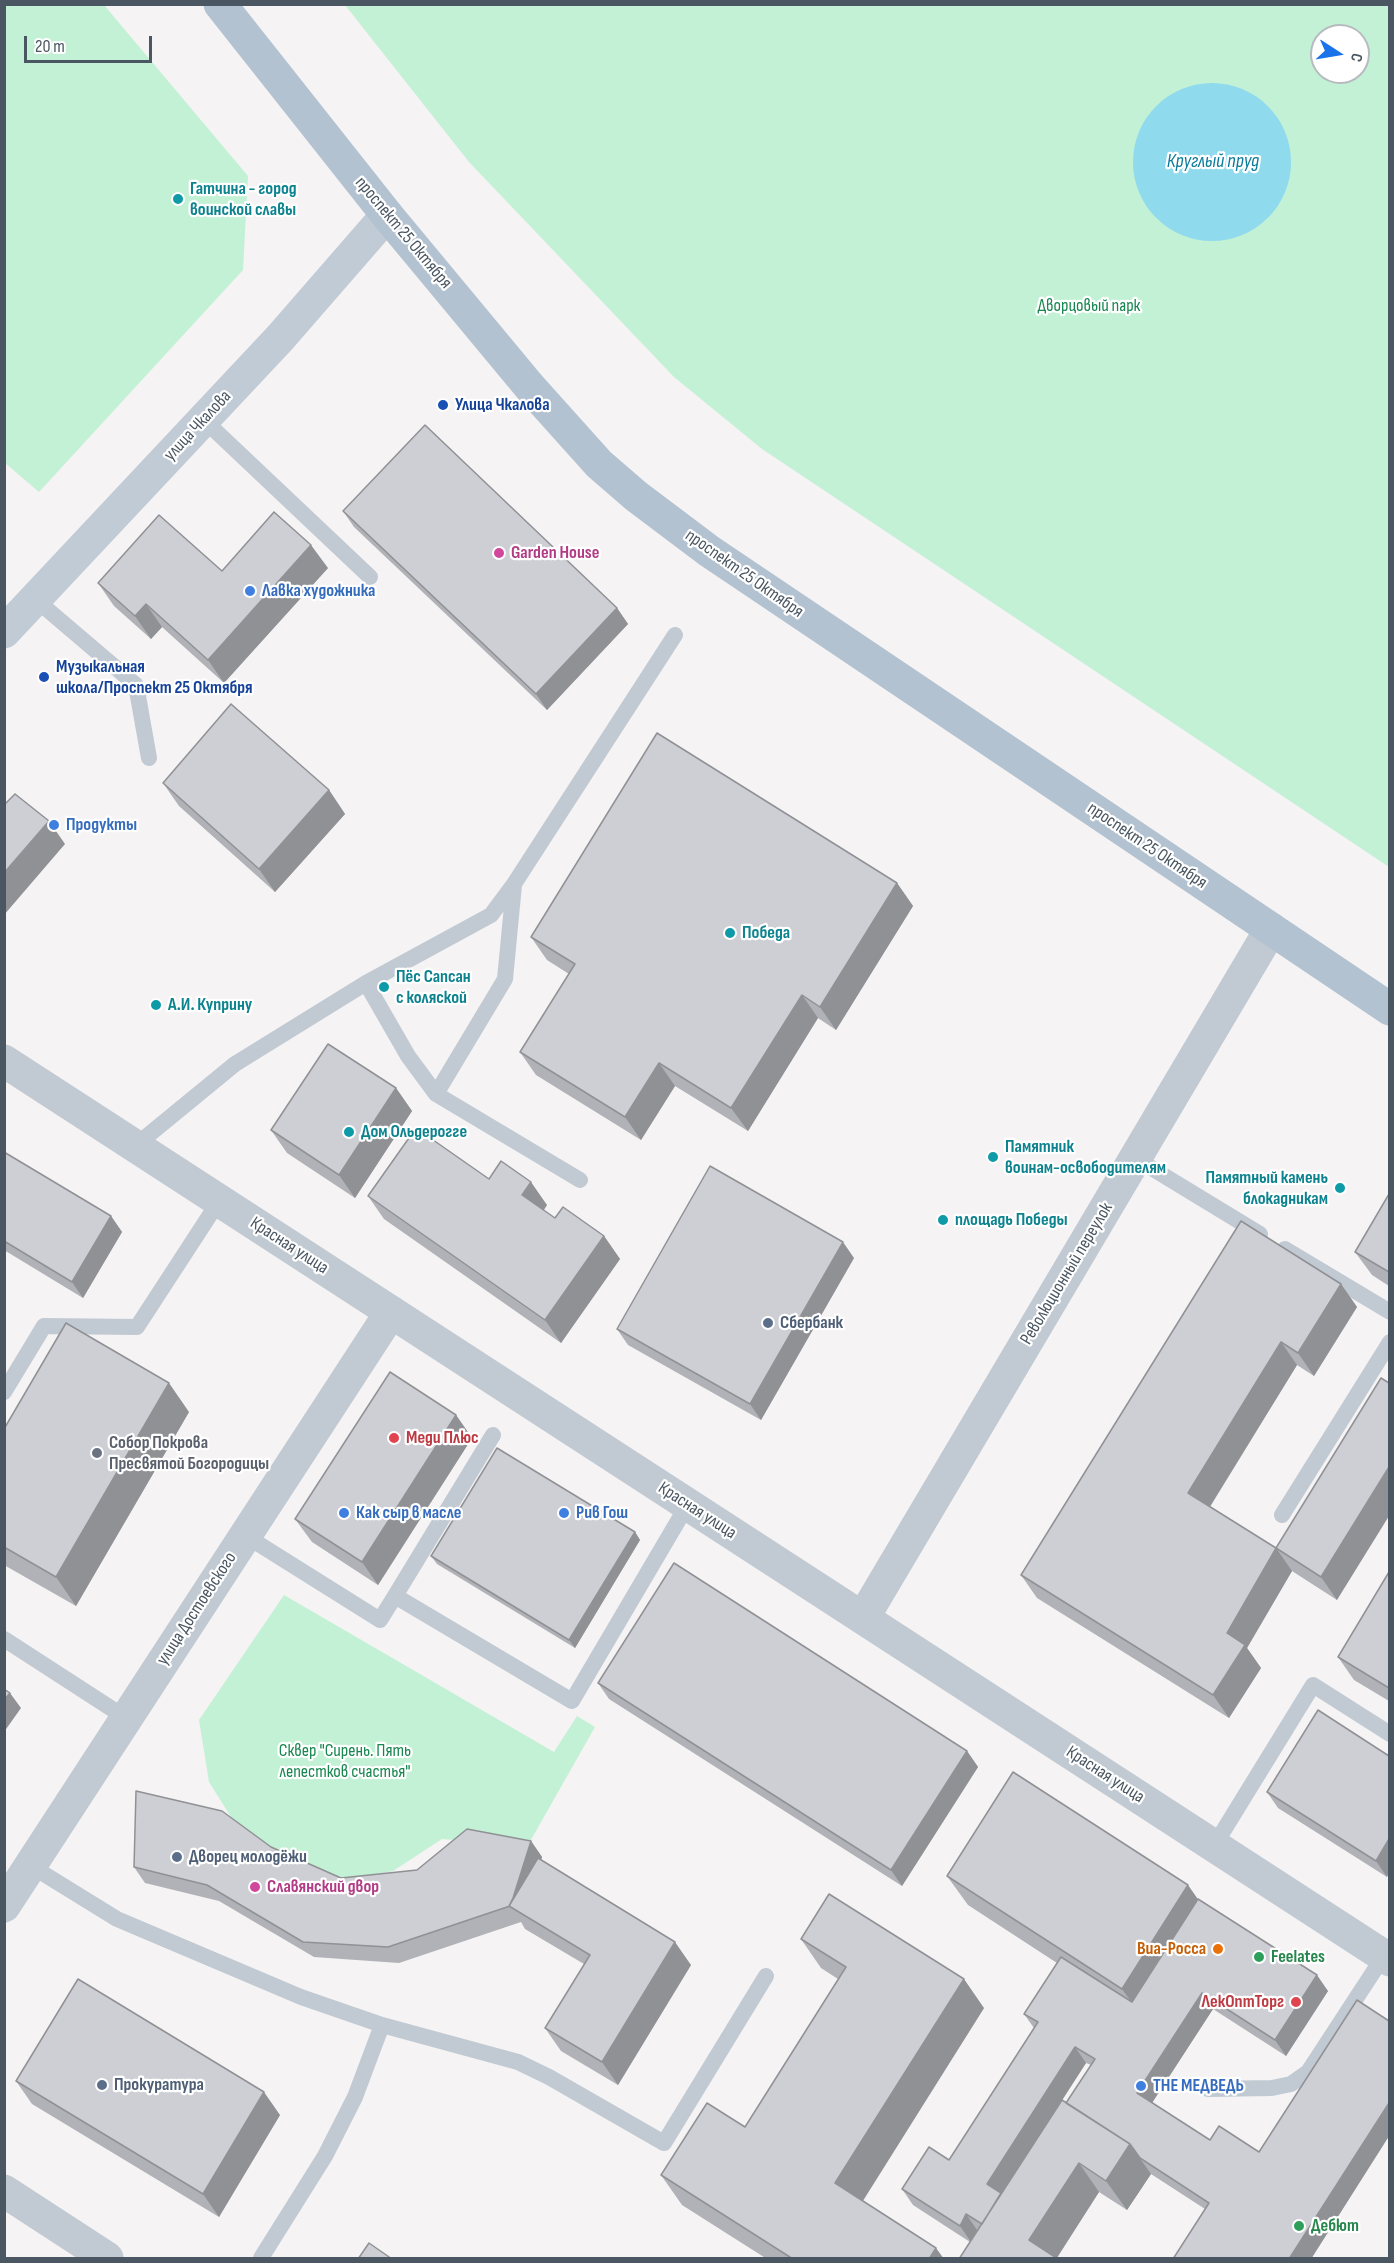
<!DOCTYPE html>
<meta charset="utf-8">
<style>
body{margin:0}
#map{position:relative;width:1394px;height:2263px;overflow:hidden;background:#f5f3f3;font-family:"Sofia Sans Condensed",sans-serif}
canvas{display:block}
.frame{position:absolute;inset:0;border:6px solid #4a5661;pointer-events:none}
.north{position:absolute;left:1310px;top:24px;width:60px;height:60px;box-sizing:border-box;background:#fff;border:2px solid #b7bbc0;border-radius:50%;rotate:102deg;font-size:16px;font-weight:700;line-height:24px;text-align:center;color:#4a5661}
.north::after{content:'';display:block;margin:auto;width:21px;height:27px;background:#1a73e8;clip-path:polygon(50% 0,100% 100%,50% 72%,0 100%)}
.scale{position:absolute;left:24px;top:36px;width:128px;height:27px;box-sizing:border-box;border:3px solid #4a5661;border-top:0;padding-left:8px;font-size:18px;line-height:21px;white-space:nowrap;color:#4a5661;-webkit-text-stroke:4px #fff;paint-order:stroke}
</style>
<div id="map">
<canvas width="1394" height="2263"></canvas>
<div class="frame"></div>
<div class="north">С</div>
<div class="scale">20 m</div>
</div>
<script>
const context = document.querySelector('canvas').getContext('2d');
context.lineJoin = 'round';
function fill(path, color) { context.fillStyle = color; context.fill(path, 'evenodd'); }
const poly = rows => new Path2D(rows.map(r => 'M' + r).join(''));
function stroke(path, color, width, dash) { context.strokeStyle = color; context.lineWidth = width; context.lineCap = dash ? 'butt' : 'round'; context.setLineDash(dash || []); context.stroke(path); }
function drawText(font, color, halo, rows, align = 'center') {
  context.font = font + ' "Sofia Sans Condensed",sans-serif'; context.lineWidth = 4.5; context.setLineDash([]); context.textBaseline = 'middle'; context.strokeStyle = halo; context.fillStyle = color; for (const [text, x, y, turn = 0] of rows) {
    context.save(); context.translate(x, y); context.rotate((+turn || 0) * Math.PI / 180); context.textAlign = isNaN(turn) ? turn : align; if (halo) context.strokeText(text, 0, 0); context.fillText(text, 0, 0); context.restore();
  }
}
fill(poly([
 [5,4,104,5,248,176,243,270,39,492,5,463],
 [345,5,1389,5,1389,867,762,449,674,377,469,162],
 [1322,36,1358,36,1358,72,1322,72],
 [284,1595,554,1752,577,1716,595,1727,528,1845,442,1839,393,1871,349,1880,296,1865,236,1825,209,1782,199,1720]
]), '#c3f1d5');
fill(poly([
 '1133 162a79 79 0 1 1 158 0a79 79 0 1 1-158 0Z'
]), '#90daee');
stroke(poly([
 [204,420,370,577],
 [35,599,136,685,149,758],
 [366,983,408,1056,436,1094,580,1180],
 [436,1094,505,979,514,885],
 [135,1146,235,1064,366,983,491,915,514,884,675,635],
 [1135,1158,1260,1234],
 [1285,1249,1390,1312],
 [4,1392,44,1326,137,1327,219,1201],
 [1282,1515,1390,1342],
 [246,1536,380,1620,395,1596,572,1701,688,1504],
 [395,1596,493,1435],
 [4,1639,126,1718],
 [1214,1846,1313,1685,1390,1734],
 [31,1866,117,1919,301,1997,382,2025,518,2062,549,2077,664,2143,766,1976],
 [1208,2089,1272,2088,1291,2084,1308,2072,1387,1951],
 [261,2258,325,2156,355,2097,382,2025]
]), '#c1cad2', 16);
stroke(poly([
 [391,1312,1390,1960],
 [863,1618,1271,929],
 [4,2191,107,2258]
]), '#c1cad2', 33);
stroke(poly([
 [4,1061,391,1312,4,1906]
]), '#c1cad2', 33);
stroke(poly([
 [4,632,280,338,387,215]
]), '#c1cbd6', 33);
stroke(poly([
 [220,4,387,215,529,386,599,464,636,496,709,551,1390,1009]
]), '#b3c2d1', 33);
fill(poly([
 [343,511,617,608,628,624,547,710,354,527],
 [328,568,224,683,162,627,151,639,114,606,98,583,222,571],
 [163,783,329,790,345,814,275,892,179,806],
 [897,883,913,906,836,1030,818,1018,748,1131,675,1086,641,1140,536,1075,520,1052,569,974,547,960,531,937],
 [396,1088,412,1111,355,1198,287,1153,271,1130],
 [4,1152,111,1216,122,1232,83,1298,4,1250],
 [489,1179,547,1205,544,1210,555,1218,604,1236,620,1259,561,1343,384,1219,368,1196],
 [1389,1194,1389,1286,1372,1275,1355,1252],
 [854,1258,761,1420,628,1345,617,1329],
 [1341,1284,1357,1307,1314,1376,1297,1365,1210,1507,1276,1548,1381,1378,1337,1600,1292,1571,1247,1648,1261,1668,1229,1718,1037,1598,1021,1575],
 [189,1412,76,1606,4,1565,4,1429],
 [456,1415,472,1438,378,1585,312,1542,295,1519],
 [635,1532,640,1540,575,1648,437,1564,431,1556],
 [1389,1572,1389,1701,1354,1680,1338,1657],
 [598,1683,967,1751,978,1767,902,1886,609,1699],
 [1389,1756,1387,1877,1278,1808,1267,1792],
 [531,1841,542,1857,541,1860,691,1965,618,2085,561,2051,545,2028,584,1964,525,1929,521,1922,399,1963,314,1957,219,1901,145,1883,134,1867,271,1847,341,1878,417,1870],
 [947,1876,1198,1899,1328,1991,1286,2056,1213,2009,1152,2103,1210,2140,1259,2152,1389,2136,1311,2259,1173,2259,1205,2209,1151,2174,1127,2210,1099,2192,1057,2258,970,2242,913,2205,902,2189,949,2160,1034,2028,1024,2014,1057,1963,968,1905],
 [1086,2063,1091,2065,1066,2103,1062,2100],
 [801,1939,984,2008,863,2201,944,2259,767,2259,682,2205,661,2175,745,2127,838,1979,821,1968],
 [16,2081,280,2115,219,2217,32,2104]
]), '#b0b2b7');
fill(poly([
 [311,545,328,568,224,683,208,660],
 [146,604,162,627,151,639,135,616],
 [617,608,628,624,547,710,536,694],
 [329,790,345,814,275,892,259,869],
 [49,821,65,844,4,915,4,873],
 [897,883,913,906,836,1030,820,1007],
 [802,995,818,1018,748,1131,731,1108],
 [659,1063,675,1086,641,1140,625,1117],
 [396,1088,412,1111,355,1198,339,1175],
 [531,1182,547,1205,538,1218,522,1195],
 [111,1216,122,1232,83,1298,72,1282],
 [604,1236,620,1259,561,1343,545,1320],
 [843,1242,854,1258,761,1420,750,1404],
 [1341,1284,1357,1307,1314,1376,1298,1353],
 [1281,1342,1297,1365,1204,1516,1188,1493],
 [169,1383,189,1412,76,1606,56,1577],
 [456,1415,472,1438,378,1585,362,1562],
 [1389,1467,1389,1516,1337,1600,1321,1577],
 [635,1532,640,1540,575,1648,569,1640],
 [1276,1548,1292,1571,1247,1648,1261,1668,1229,1718,1213,1695,1227,1633],
 [10,1693,21,1708,4,1732,4,1700],
 [967,1751,978,1767,902,1886,891,1870],
 [1389,1839,1389,1873,1387,1877,1376,1861],
 [531,1841,542,1857,524,1915,511,1906],
 [1188,1885,1209,1915,1143,2018,1122,1989],
 [675,1942,691,1965,618,2085,602,2062],
 [1317,1975,1328,1991,1286,2056,1275,2040],
 [964,1979,984,2008,855,2213,835,2183],
 [1202,1993,1213,2009,1148,2109,1137,2093],
 [1075,2047,1086,2063,998,2200,987,2184],
 [264,2092,280,2115,219,2217,203,2194],
 [1389,2103,1389,2136,1311,2259,1289,2259],
 [1130,2144,1151,2174,1127,2210,1106,2181],
 [1079,2163,1099,2192,1056,2259,1029,2240],
 [966,2214,977,2230,971,2242,960,2226],
 [936,2248,944,2259,929,2259]
]), '#909195');
const building = poly([
 [425,425,617,608,536,694,343,511,425,425],
 [274,512,311,545,208,660,146,604,135,616,98,583,159,515,222,571,274,512],
 [231,704,329,790,259,869,163,783,231,704],
 [657,733,897,883,820,1007,802,995,731,1108,659,1063,625,1117,520,1052,575,964,531,937,657,733],
 [15,794,49,821,4,873,4,805,15,794],
 [328,1044,396,1088,339,1175,271,1130,328,1044],
 [416,1128,489,1179,501,1161,531,1182,522,1195,555,1218,563,1207,604,1236,545,1320,368,1196,416,1128],
 [4,1152,111,1216,72,1282,4,1241,4,1152],
 [710,1166,843,1242,750,1404,617,1329,710,1166],
 [1389,1194,1389,1272,1355,1252,1389,1194],
 [1241,1221,1341,1284,1298,1353,1281,1342,1188,1493,1276,1548,1381,1378,1389,1383,1389,1467,1321,1577,1276,1548,1227,1633,1245,1645,1213,1695,1021,1575,1241,1221],
 [66,1323,169,1383,56,1577,4,1547,4,1429,66,1323],
 [390,1372,456,1415,362,1562,295,1519,390,1372],
 [497,1448,635,1532,569,1640,431,1556,497,1448],
 [674,1563,967,1751,891,1870,598,1683,674,1563],
 [1389,1572,1389,1688,1338,1657,1389,1572],
 [4,1689,10,1693,4,1700,4,1689],
 [1318,1710,1389,1756,1389,1839,1376,1861,1267,1792,1318,1710],
 [1013,1772,1188,1885,1122,1989,947,1876,1013,1772],
 [136,1791,222,1811,271,1847,341,1878,417,1870,467,1829,531,1841,513,1898,509,1906,510,1906,388,1947,303,1942,207,1885,134,1867,136,1791],
 [538,1858,675,1942,602,2062,545,2028,590,1955,509,1906,538,1858],
 [829,1894,964,1979,835,2183,936,2248,929,2259,793,2259,661,2175,707,2103,745,2127,846,1967,801,1939,829,1894],
 [1198,1899,1317,1975,1275,2040,1202,1993,1137,2093,1210,2140,1219,2126,1259,2152,1357,2000,1389,2021,1389,2103,1289,2259,1173,2259,1209,2203,1140,2158,1130,2144,1066,2103,1095,2059,1075,2047,987,2184,1001,2193,982,2224,966,2214,960,2226,902,2189,929,2147,949,2160,1038,2022,1024,2014,1061,1957,1132,2002,1198,1899],
 [78,1979,264,2092,203,2194,16,2081,78,1979],
 [1062,2100,1130,2144,1106,2181,1079,2163,1029,2240,1058,2259,959,2259,1062,2100],
 [369,2243,392,2259,358,2259,369,2243]
]);
fill(building, '#cdcfd5');
stroke(building, '#909195', 1.5);
for (const [x, y, r, color] of [
 [178,199,6,"#0f9aa8"],
 [443,405,6,"#1a4fb4"],
 [499,553,6,"#d1479c"],
 [250,591,6,"#3f7fe0"],
 [44,677,6,"#1a4fb4"],
 [54,825,6,"#3f7fe0"],
 [730,933,6,"#0f9aa8"],
 [384,987,6,"#0f9aa8"],
 [156,1005,6,"#0f9aa8"],
 [349,1132,6,"#0f9aa8"],
 [993,1157,6,"#0f9aa8"],
 [1340,1188,6,"#0f9aa8"],
 [943,1220,6,"#0f9aa8"],
 [768,1323,6,"#5c6f8a"],
 [394,1438,6,"#e0444e"],
 [97,1453,6,"#6b7280"],
 [344,1513,6,"#3f7fe0"],
 [564,1513,6,"#3f7fe0"],
 [177,1857,6,"#5c6f8a"],
 [255,1887,6,"#d1479c"],
 [1218,1949,6,"#e8710a"],
 [1259,1957,6,"#2e9e5b"],
 [1296,2002,6,"#e0444e"],
 [102,2085,6,"#5c6f8a"],
 [1141,2086,6,"#3f7fe0"],
 [1299,2226,6,"#2e9e5b"]
]) { const dot = new Path2D(); dot.arc(x, y, r, 0, 2 * Math.PI); context.fillStyle = color; context.fill(dot); stroke(dot, '#fff', 2); }
drawText('bold 18px', '#0d838f', '#fff', [
 ["Гатчина - город",190,189],
 ["воинской славы",190,210],
 ["Победа",742,933],
 ["Пёс Сапсан",396,977],
 ["с коляской",396,998],
 ["А.И. Куприну",168,1005],
 ["Дом Ольдерогге",361,1132],
 ["Памятник",1005,1147],
 ["воинам-освободителям",1005,1168],
 ["Памятный камень",1328,1178,"right"],
 ["блокадникам",1328,1199,"right"],
 ["площадь Победы",955,1220]
], 'left');
drawText('18px', '#4a5661', '#fff', [
 ["проспект 25 Октября",403,233,50],
 ["улица Чкалова",198,426,-47],
 ["проспект 25 Октября",744,574,35],
 ["проспект 25 Октября",1147,846,34],
 ["Красная улица",289,1246,33],
 ["Революционный переулок",1067,1274,-59],
 ["Красная улица",697,1511,33],
 ["улица Достоевского",197,1609,-57],
 ["Красная улица",1105,1775,33]
]);
drawText('18px', '#17864f', '#fff', [
 ["Дворцовый парк",1089,306],
 ["Сквер \"Сирень. Пять",345,1751],
 ["лепестков счастья\"",345,1772]
]);
drawText('bold 18px', '#164399', '#fff', [
 ["Улица Чкалова",455,405],
 ["Музыкальная",56,667],
 ["школа/Проспект 25 Октября",56,688]
], 'left');
drawText('bold 18px', '#b23c85', '#fff', [
 ["Garden House",511,553],
 ["Славянский двор",267,1887]
], 'left');
drawText('bold 18px', '#366cbe', '#fff', [
 ["Лавка художника",262,591],
 ["Продукты",66,825],
 ["Как сыр в масле",356,1513],
 ["Рив Гош",576,1513],
 ["THE МЕДВЕДЬ",1153,2086]
], 'left');
drawText('bold 18px', '#4e5e75', '#fff', [
 ["Сбербанк",780,1323],
 ["Дворец молодёжи",189,1857],
 ["Прокуратура",114,2085]
], 'left');
drawText('bold 18px', '#be3a42', '#fff', [
 ["Меди Плюс",406,1438],
 ["ЛекОптТорг",1284,2002,"right"]
], 'left');
drawText('bold 18px', '#5b616d', '#fff', [
 ["Собор Покрова",109,1443],
 ["Пресвятой Богородицы",109,1464]
], 'left');
drawText('bold 18px', '#c56008', '#fff', [
 ["Виа-Росса",1206,1949]
], 'right');
drawText('bold 18px', '#27864d', '#fff', [
 ["Feelates",1271,1957],
 ["Дебют",1311,2226]
], 'left');
drawText('italic 20px', '#0c7c9b', '#fff', [
 ["Круглый пруд",1213,162]
]);
</script>
